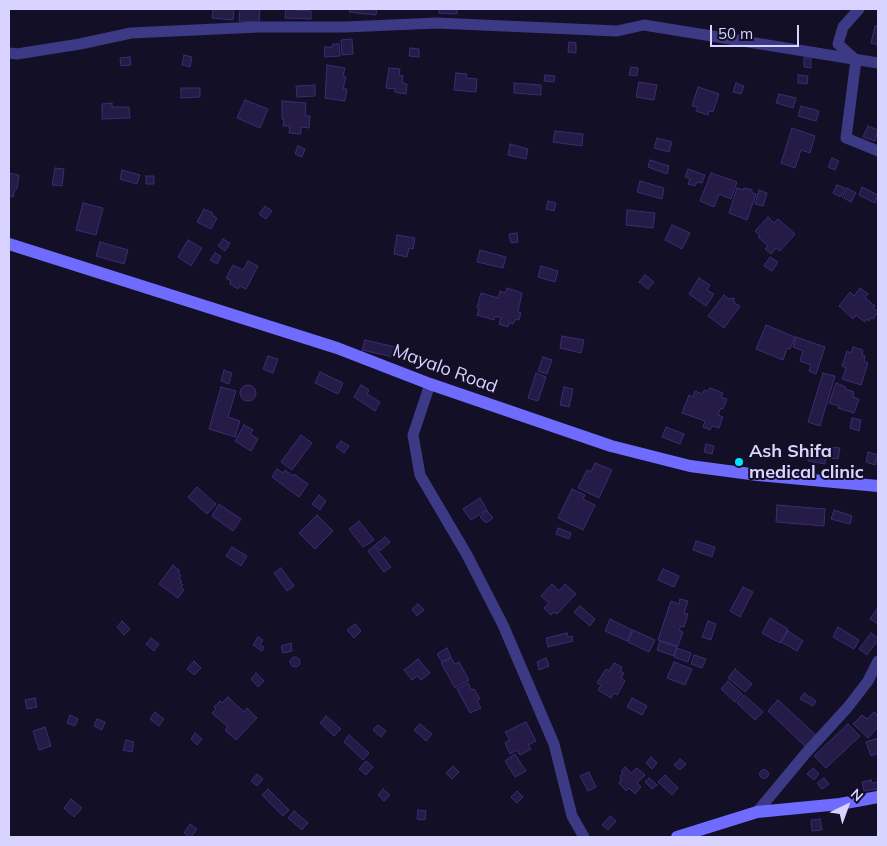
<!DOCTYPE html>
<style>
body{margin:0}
#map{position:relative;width:887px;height:846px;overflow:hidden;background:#130f26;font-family:Mulish,sans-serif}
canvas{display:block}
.frame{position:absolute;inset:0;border:10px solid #d9d4ff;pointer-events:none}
.north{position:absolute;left:822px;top:781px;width:50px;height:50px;-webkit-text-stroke:4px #130f26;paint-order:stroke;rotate:42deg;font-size:14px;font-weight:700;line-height:20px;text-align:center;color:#d9d4ff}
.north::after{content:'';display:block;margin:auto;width:18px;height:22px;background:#d9d4ff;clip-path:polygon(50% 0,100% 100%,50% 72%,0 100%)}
.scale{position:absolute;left:710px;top:25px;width:89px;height:22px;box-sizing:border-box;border:2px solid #d9d4ff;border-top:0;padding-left:6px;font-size:15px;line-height:18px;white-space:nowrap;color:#d9d4ff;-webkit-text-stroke:4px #130f26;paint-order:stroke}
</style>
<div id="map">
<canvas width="887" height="846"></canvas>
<div class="frame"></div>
<div class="north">N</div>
<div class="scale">50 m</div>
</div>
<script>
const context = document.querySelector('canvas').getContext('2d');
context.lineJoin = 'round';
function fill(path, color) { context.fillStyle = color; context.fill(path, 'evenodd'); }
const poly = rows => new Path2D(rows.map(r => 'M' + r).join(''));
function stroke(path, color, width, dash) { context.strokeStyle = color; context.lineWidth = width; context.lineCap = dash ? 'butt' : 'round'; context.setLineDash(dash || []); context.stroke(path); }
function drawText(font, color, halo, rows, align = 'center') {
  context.font = font + ' Mulish,sans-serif'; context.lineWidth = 4; context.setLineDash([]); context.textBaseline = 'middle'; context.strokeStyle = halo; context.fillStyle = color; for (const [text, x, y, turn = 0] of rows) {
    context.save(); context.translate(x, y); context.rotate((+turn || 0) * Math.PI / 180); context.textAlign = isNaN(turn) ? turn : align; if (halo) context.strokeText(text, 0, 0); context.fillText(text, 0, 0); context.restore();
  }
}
const building = poly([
 [213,9,234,9,233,20,212,18,213,9],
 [240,9,260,9,259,22,239,21,240,9],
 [286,9,311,11,311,19,285,18,286,9],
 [350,9,377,9,376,15,349,12,350,9],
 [439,9,457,9,457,14,439,13,439,9],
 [875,26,878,27,878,45,871,43,875,26],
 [352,39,353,54,342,55,341,40,352,39],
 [569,42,576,43,576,53,568,52,569,42],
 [333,44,339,44,340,56,325,57,324,47,333,47,333,44],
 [410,48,419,49,419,57,409,56,410,48],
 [184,55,192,57,190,67,182,65,184,55],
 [130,57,131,65,121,66,120,58,130,57],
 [804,58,811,58,811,68,804,67,804,58],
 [327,65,345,68,343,76,346,77,343,89,347,89,345,101,325,98,327,65],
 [631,67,638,68,637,76,629,75,631,67],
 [389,68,400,69,399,75,403,76,402,83,407,84,406,94,395,92,395,89,386,88,389,68],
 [456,73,467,74,466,78,477,79,476,92,454,90,456,73],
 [545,75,555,76,554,82,544,81,545,75],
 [798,75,808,76,807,84,798,83,798,75],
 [639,82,657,85,654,100,636,97,639,82],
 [514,83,541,85,541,95,514,93,514,83],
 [736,83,744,86,741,94,733,92,736,83],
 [315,85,315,96,297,97,296,86,315,85],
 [698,87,719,94,713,112,709,111,708,115,696,111,698,107,692,106,698,87],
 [181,88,200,88,200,97,181,98,181,88],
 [779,94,796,98,793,108,776,103,779,94],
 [245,100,268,109,260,128,237,118,245,100],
 [282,101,306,103,305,116,310,116,309,128,301,127,301,134,289,133,290,126,283,126,284,119,282,119,282,101],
 [112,103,112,107,129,107,130,118,102,119,102,104,112,103],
 [801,106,819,111,816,121,798,116,801,106],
 [868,126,878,130,875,141,863,137,868,126],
 [792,128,815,136,810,153,801,150,795,168,781,163,792,128],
 [555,131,583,134,582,146,553,142,555,131],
 [657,138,672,142,669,152,654,148,657,138],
 [510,144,528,149,526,159,508,155,510,144],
 [298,146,305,149,302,157,295,154,298,146],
 [832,158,839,161,835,170,828,167,832,158],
 [650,160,669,166,667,174,648,167,650,160],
 [55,168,64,169,62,186,52,185,55,168],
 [688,169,705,175,702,183,697,182,695,186,688,184,690,179,685,177,688,169],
 [122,170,140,175,137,184,120,179,122,170],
 [9,173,19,175,17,189,15,189,13,197,9,196,9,173],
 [711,173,737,182,731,199,719,194,714,207,700,201,711,173],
 [146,176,154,176,154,184,146,184,146,176],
 [640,181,664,188,662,199,637,192,640,181],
 [837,185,845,188,840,197,833,193,837,185],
 [862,187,878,195,875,203,859,195,862,187],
 [737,188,743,190,744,188,752,190,752,193,756,194,747,220,729,213,737,188],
 [847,188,856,193,851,202,842,197,847,188],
 [759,190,767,193,763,206,755,204,759,190],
 [548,201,556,203,554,211,546,209,548,201],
 [83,203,103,208,96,235,76,230,83,203],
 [265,206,272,211,266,219,259,214,265,206],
 [204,209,213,213,212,215,217,218,211,229,197,222,204,209],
 [627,210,655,213,653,228,626,225,627,210],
 [768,217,774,223,778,219,795,234,780,251,776,248,771,254,765,249,768,246,758,237,760,236,755,231,768,217],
 [672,225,690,233,682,249,665,240,672,225],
 [517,233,518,242,511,243,509,234,517,233],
 [397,235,415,238,413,249,409,248,407,257,394,254,397,235],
 [223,239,230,243,225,251,218,246,223,239],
 [188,240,202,248,191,266,178,257,188,240],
 [100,242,128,250,124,264,96,256,100,242],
 [480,250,506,257,503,268,477,262,480,250],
 [215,253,221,256,217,264,210,260,215,253],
 [770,257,778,262,772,271,764,266,770,257],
 [248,261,258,266,246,289,240,286,238,289,230,284,231,281,226,278,233,265,243,270,248,261],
 [541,266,558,271,555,282,538,277,541,266],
 [645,275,654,282,648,289,639,282,645,275],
 [699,278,710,285,707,290,714,294,706,306,689,294,699,278],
 [507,288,522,293,518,312,521,313,519,320,516,319,513,324,509,323,508,327,499,324,501,318,495,316,494,320,477,315,479,309,477,308,481,293,498,298,500,291,505,293,507,288],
 [860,288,868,294,865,298,875,306,873,308,878,312,873,319,871,318,869,321,867,319,865,322,856,315,853,319,839,306,850,292,854,296,860,288],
 [724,295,729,299,734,298,734,303,740,306,724,328,708,316,724,295],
 [766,325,795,337,790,349,787,348,783,360,756,349,766,325],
 [562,336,584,340,581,353,560,348,562,336],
 [796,337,825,347,816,374,809,371,811,365,800,361,803,351,793,347,796,337],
 [365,340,395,347,393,357,362,350,365,340],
 [853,347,863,350,862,355,865,356,864,361,868,363,861,385,842,379,846,368,842,366,847,351,851,353,853,347],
 [268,356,278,359,273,373,263,369,268,356],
 [543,357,552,360,547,374,538,371,543,357],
 [224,370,232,373,229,384,221,381,224,370],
 [320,372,343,383,338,394,315,383,320,372],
 [536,373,546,377,538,401,528,398,536,373],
 [823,373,835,376,820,426,808,422,823,373],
 [836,383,846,387,845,389,854,392,853,397,859,399,854,413,838,408,839,406,829,403,836,383],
 '240 393a8 8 0 1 1 16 0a8 8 0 1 1-16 0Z',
 [361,385,369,390,367,394,380,402,375,411,354,397,361,385],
 [221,387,236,391,228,417,240,421,235,437,209,429,221,387],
 [564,387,573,389,569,407,560,405,564,387],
 [710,388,723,393,721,397,727,399,723,409,721,408,718,415,723,417,719,428,712,426,710,430,703,427,705,421,682,413,689,395,693,397,695,391,702,394,704,390,708,391,710,388],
 [852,418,861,420,859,431,850,428,852,418],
 [244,425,253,430,250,434,258,439,251,451,235,441,244,425],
 [666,427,684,434,680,444,662,437,666,427],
 [301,435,312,443,292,470,281,462,301,435],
 [341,441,349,446,344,453,336,447,341,441],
 [706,444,714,446,712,454,704,452,706,444],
 [829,447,840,448,838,459,828,458,829,447],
 [868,452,878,455,875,465,866,462,868,452],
 [809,454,826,457,825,464,808,461,809,454],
 [595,463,612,470,599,498,578,488,587,470,591,472,595,463],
 [277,469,283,473,285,470,293,476,294,474,308,484,299,497,272,477,277,469],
 [197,487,216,504,207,514,188,497,197,487],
 [572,489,585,495,583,499,595,505,583,530,558,518,572,489],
 [319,495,326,501,320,510,312,504,319,495],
 [480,498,487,510,471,520,463,509,480,498],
 [219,504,241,519,233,531,212,516,219,504],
 [777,505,825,509,824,526,776,522,777,505],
 [834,510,852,516,850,524,831,519,834,510],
 [487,511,493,518,486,523,480,517,487,511],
 [317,515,333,531,315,549,299,533,317,515],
 [359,521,374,540,363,547,349,529,359,521],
 [558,528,571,533,569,539,556,534,558,528],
 [385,537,390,542,380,551,375,545,385,537],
 [696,541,715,547,712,557,693,550,696,541],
 [374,546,391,567,384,572,368,551,374,546],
 [232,547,247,556,241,566,226,556,232,547],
 [173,565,180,571,178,573,181,575,179,578,182,581,180,583,183,585,181,587,184,590,178,598,159,584,173,565],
 [281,568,294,586,287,591,274,573,281,568],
 [663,569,679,576,674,587,658,580,663,569],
 [552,584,559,591,565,584,576,594,557,614,554,612,551,615,544,608,549,603,541,596,552,584],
 [743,587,753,592,740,617,730,611,743,587],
 [680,599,688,601,684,613,688,614,684,627,681,626,679,630,683,632,678,646,658,640,671,601,679,604,680,599],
 [418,604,424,610,417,616,412,609,418,604],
 [580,606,595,619,590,626,574,612,580,606],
 [878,607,878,624,870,619,878,607],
 [770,618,788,629,780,643,762,633,770,618],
 [610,619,632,630,627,641,605,631,610,619],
 [122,621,130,629,124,635,117,627,122,621],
 [708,621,716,624,711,640,702,637,708,621],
 [355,624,361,631,354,638,347,630,355,624],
 [838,627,859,640,854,649,833,637,838,627],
 [633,630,655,640,649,652,628,642,633,630],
 [788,631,803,641,797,651,781,642,788,631],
 [567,633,568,637,572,636,573,641,548,647,546,638,567,633],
 [871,633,878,638,878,640,867,655,859,649,871,633],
 [258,637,263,640,260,645,264,647,262,651,253,645,258,637],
 [151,638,159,644,154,651,146,644,151,638],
 [660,641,677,647,674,656,657,650,660,641],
 [291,643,292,651,283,653,281,646,291,643],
 [447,648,451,657,442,662,437,654,447,648],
 [677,648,691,653,688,662,674,657,677,648],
 [694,655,706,659,702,668,691,664,694,655],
 '290 662a5 5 0 1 1 10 0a5 5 0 1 1-10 0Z',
 [451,658,455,664,459,662,469,680,455,688,441,663,451,658],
 [546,658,549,666,539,670,537,662,546,658],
 [418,659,430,673,421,680,417,676,412,680,404,670,418,659],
 [194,661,201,668,194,675,187,669,194,661],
 [674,662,692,669,685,685,667,678,674,662],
 [614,663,622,667,620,671,624,673,621,678,625,681,617,695,614,693,611,698,598,690,601,685,597,683,606,669,609,671,614,663],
 [735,669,752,684,745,692,728,678,735,669],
 [256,673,264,681,258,687,251,679,256,673],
 [728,681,742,694,735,702,721,689,728,681],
 [468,683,471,690,474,689,480,699,477,701,481,708,470,713,457,689,468,683],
 [804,693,816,701,813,706,800,699,804,693],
 [744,695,763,712,755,720,737,703,744,695],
 [228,697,244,712,247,708,257,718,236,740,225,730,228,727,212,713,216,709,214,707,220,701,222,703,228,697],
 [35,698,37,707,27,709,25,700,35,698],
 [632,698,647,706,642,715,627,707,632,698],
 [778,700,818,737,808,749,768,711,778,700],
 [155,712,164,719,159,726,150,719,155,712],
 [874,712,878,716,878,727,868,738,853,724,862,715,867,719,874,712],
 [70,715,78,719,75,726,67,723,70,715],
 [326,716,341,729,334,736,320,723,326,716],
 [97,719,105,722,102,730,94,726,97,719],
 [526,722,536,741,528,745,531,749,520,755,517,750,510,754,505,743,510,740,505,732,526,722],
 [420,724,432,734,426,741,414,730,420,724],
 [848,724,860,736,826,768,814,756,848,724],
 [378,725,386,731,381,737,373,730,378,725],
 [45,727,51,746,39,750,33,731,45,727],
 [195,733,202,739,197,745,191,739,195,733],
 [349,735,369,753,363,760,344,742,349,735],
 [878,738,878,753,871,756,866,742,878,738],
 [126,740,134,742,132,752,123,750,126,740],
 [515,754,526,771,515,777,505,761,515,754],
 [651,757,657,763,652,769,646,763,651,757],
 [680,759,686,764,680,770,674,765,680,759],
 [366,761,373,767,366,775,359,769,366,761],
 [453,766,459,772,452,779,446,773,453,766],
 [625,767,631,773,637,768,645,775,637,783,641,787,635,794,629,788,626,791,619,783,621,780,620,776,623,773,621,772,625,767],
 [813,768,819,774,814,780,807,774,813,768],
 '759.5 774a4.5 4.5 0 1 1 9 0a4.5 4.5 0 1 1-9 0Z',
 [589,772,596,787,588,791,580,776,589,772],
 [257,774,263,779,257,786,251,781,257,774],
 [665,775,678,788,672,795,658,782,665,775],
 [649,778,657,785,652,789,645,782,649,778],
 [824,778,829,784,822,789,817,783,824,778],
 [871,780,872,783,878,782,878,789,864,791,862,782,871,780],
 [268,789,289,810,283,816,262,795,268,789],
 [383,789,390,795,384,801,378,795,383,789],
 [517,791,523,797,517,803,511,797,517,791],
 [71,799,82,808,74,817,64,808,71,799],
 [418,810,426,811,425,820,417,819,418,810],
 [294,811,308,823,302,830,288,818,294,811],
 [610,816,616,821,608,830,602,825,610,816],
 [820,819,822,830,812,831,811,820,820,819],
 [190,824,197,829,191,837,189,837,184,833,190,824]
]);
fill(building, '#241b47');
stroke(building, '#3b2d73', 1);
stroke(poly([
 [859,9,843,27,838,44,856,60,846,138,878,151],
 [9,53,17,54,80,44,131,33,259,27,345,27,437,23,617,31,644,25,878,63],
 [430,384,413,435,420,475,467,555,503,625,554,744,572,816,584,837],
 [757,812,806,753,848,707,868,681,878,661]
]), '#3d3a85', 11);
stroke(poly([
 [9,244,337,348,430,384,611,446,690,466,758,475,878,486],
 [677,837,757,812,840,804,878,797]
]), '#6f6bff', 12);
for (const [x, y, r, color] of [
 [739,462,5,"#00e5ff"]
]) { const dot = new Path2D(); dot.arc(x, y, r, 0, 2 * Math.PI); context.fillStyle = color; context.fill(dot); stroke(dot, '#130f26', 2); }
drawText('18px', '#d9d4ff', '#130f26', [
 ["Mayalo Road",445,369,20]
]);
drawText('bold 18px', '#d9d4ff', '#130f26', [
 ["Ash Shifa",749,452],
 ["medical clinic",749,473]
], 'left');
</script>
